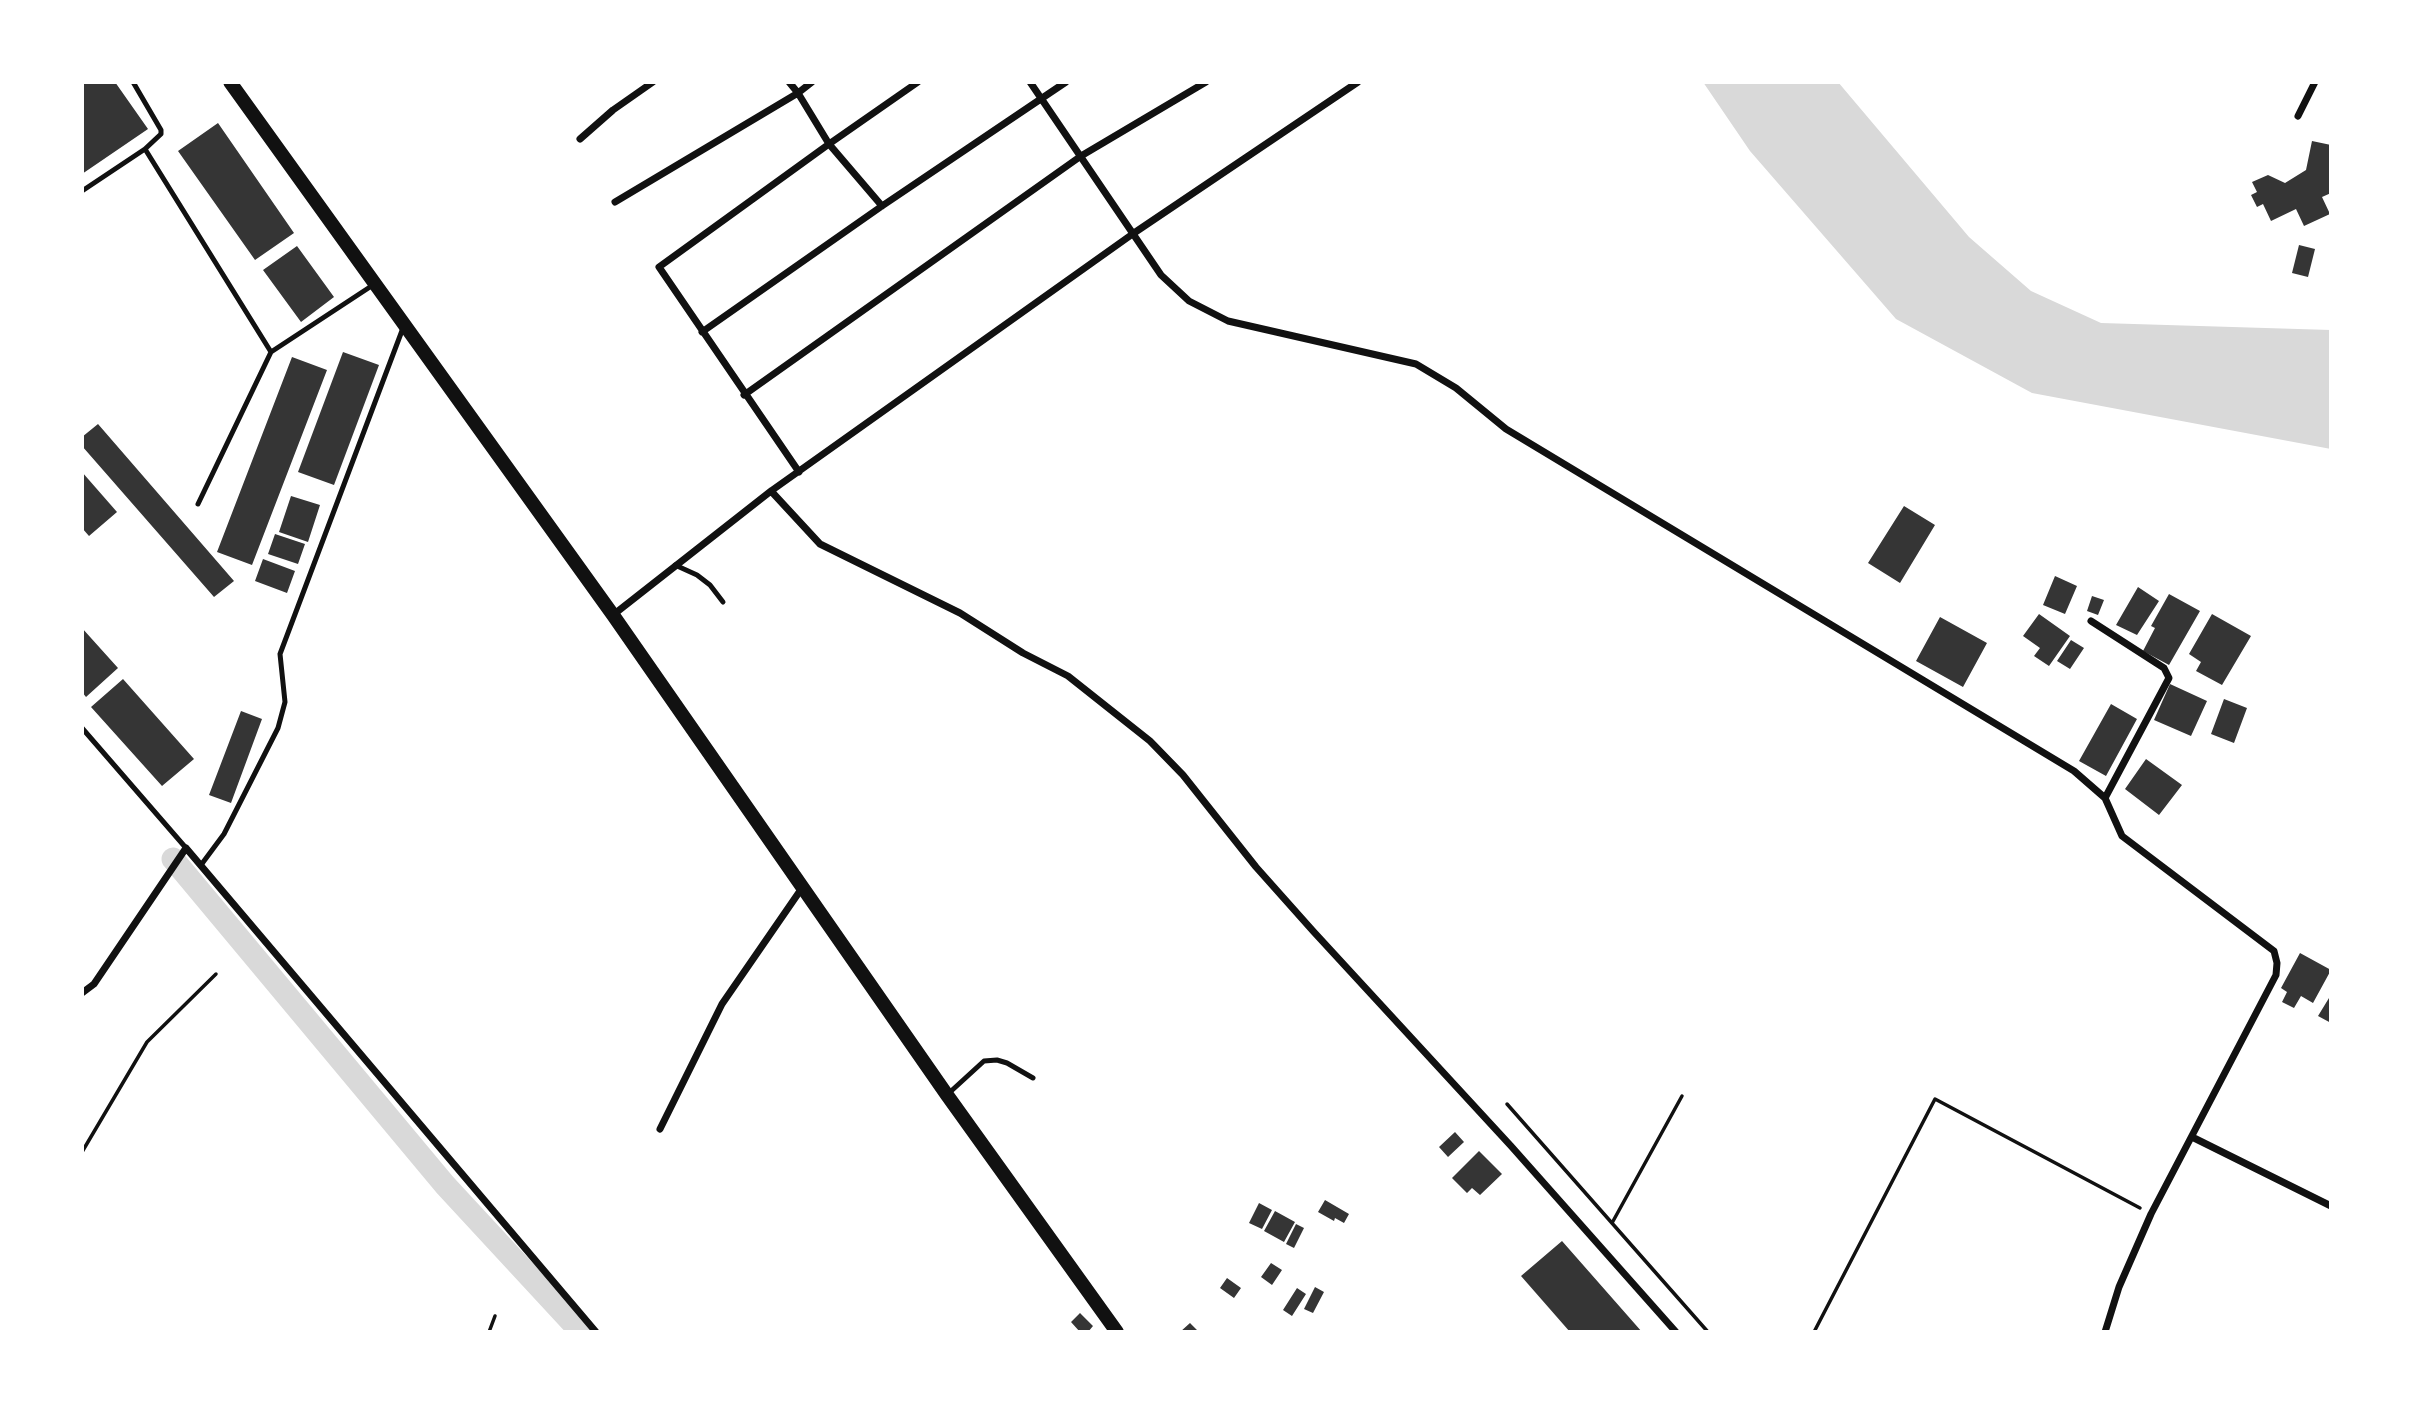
<!DOCTYPE html>
<style>
body{margin:0}
#map{position:relative;width:2413px;height:1414px;overflow:hidden;background:#fff;font-family:Overpass,sans-serif}
canvas{display:block}
.frame{position:absolute;inset:0;border:84px solid #fff;pointer-events:none}
</style>
<div id="map">
<canvas width="2413" height="1414"></canvas>
<div class="frame"></div>
</div>
<script>
const context = document.querySelector('canvas').getContext('2d');
context.lineJoin = 'round';
function fill(path, color) { context.fillStyle = color; context.fill(path, 'evenodd'); }
const poly = rows => new Path2D(rows.map(r => 'M' + r).join(''));
function stroke(path, color, width, dash) { context.strokeStyle = color; context.lineWidth = width; context.lineCap = dash ? 'butt' : 'round'; context.setLineDash(dash || []); context.stroke(path); }
fill(poly([
 [1703,82,1838,82,1969,237,2031,291,2101,323,2331,330,2331,449,2032,393,1896,319,1750,151]
]), '#d9d9d9');
stroke(poly([
 [173,859,445,1185,581,1332]
]), '#d9d9d9', 23);
fill(poly([
 [87,82,115,82,148,129,82,174,82,85],
 [218,123,294,233,255,260,178,151],
 [2312,141,2331,145,2331,193,2322,197,2330,214,2304,226,2296,209,2271,221,2263,204,2257,207,2251,195,2257,192,2252,182,2268,175,2285,183,2306,170],
 [2299,245,2315,249,2308,277,2292,273],
 [297,246,334,297,301,322,263,270],
 [343,352,379,365,334,485,298,472],
 [292,357,327,370,252,565,217,552],
 [98,424,234,581,214,597,82,446,82,437],
 [82,472,117,512,89,536,82,528],
 [291,496,320,505,308,542,279,532],
 [1904,506,1935,525,1900,583,1868,563],
 [275,534,305,544,298,564,268,554],
 [263,559,295,571,287,593,255,581],
 [2055,576,2077,586,2065,614,2043,605],
 [2138,587,2159,601,2137,635,2116,625],
 [2169,594,2200,611,2169,665,2143,651,2155,628,2151,626],
 [2092,596,2104,600,2098,615,2087,611],
 [2039,614,2070,636,2049,666,2034,656,2040,648,2023,636],
 [2212,614,2251,636,2222,685,2196,671,2201,662,2189,654],
 [1940,617,1987,643,1963,687,1916,661],
 [82,628,118,668,86,697,82,692],
 [2071,640,2084,648,2070,669,2057,661],
 [123,679,194,759,162,786,91,707],
 [2170,684,2207,701,2191,736,2154,720],
 [2224,699,2247,708,2234,743,2211,734],
 [2111,704,2137,719,2106,776,2079,761],
 [241,711,262,719,231,803,209,795],
 [2146,759,2182,785,2159,815,2125,789],
 [2300,953,2331,970,2313,1003,2301,996,2294,1008,2282,1002,2287,992,2281,988],
 [2329,998,2331,1000,2331,1023,2318,1016],
 [1455,1132,1464,1142,1448,1157,1439,1147],
 [1479,1151,1502,1174,1480,1195,1472,1188,1467,1193,1452,1178],
 [1325,1200,1349,1214,1344,1223,1335,1218,1334,1221,1318,1212],
 [1259,1203,1272,1210,1262,1229,1249,1223],
 [1275,1211,1295,1222,1284,1242,1264,1231],
 [1296,1224,1304,1228,1294,1248,1286,1244],
 [1562,1241,1642,1332,1570,1332,1521,1276],
 [1271,1263,1282,1270,1272,1285,1261,1277],
 [1227,1278,1241,1288,1234,1298,1220,1288],
 [1315,1287,1324,1292,1313,1313,1304,1309],
 [1297,1288,1306,1294,1292,1316,1283,1310],
 [1080,1313,1093,1326,1088,1332,1080,1332,1071,1322],
 [1190,1323,1199,1332,1180,1332]
]), '#353535');
stroke(poly([
 [1507,1104,1708,1332],
 [82,1152,147,1042,216,974],
 [1612,1223,1682,1096],
 [489,1332,495,1316],
 [1814,1332,1935,1099,2140,1208]
]), '#111', 3.5);
stroke(poly([
 [145,149,271,352],
 [82,191,145,149,161,134,161,130,133,82],
 [198,504,271,352,373,285],
 [675,565,697,575,710,585,723,602],
 [82,728,186,848],
 [201,865,224,834,278,728,285,702,280,654,403,328],
 [949,1093,984,1061,997,1060,1007,1063,1033,1078]
]), '#111', 5);
stroke(poly([
 [789,82,798,93,829,144,882,206],
 [1030,82,1161,275,1189,301,1228,321,1416,364,1456,388,1506,429,2074,771,2105,798,2122,836,2274,951,2277,963,2276,975,2151,1214,2119,1287,2105,1332],
 [2298,116,2315,82],
 [580,139,613,110,653,82],
 [615,202,798,93,812,82],
 [702,332,882,206,1066,82],
 [744,395,1081,156,1206,82],
 [799,472,659,267,829,144,918,82],
 [771,491,820,544,960,613,1023,653,1068,676,1150,741,1183,775,1256,867,1313,931,1511,1146,1676,1332],
 [613,615,771,491,1134,233,1358,82],
 [2091,621,2164,668,2169,678,2105,798],
 [82,993,94,984,186,848,596,1332],
 [660,1129,722,1004,802,888],
 [2192,1137,2331,1206]
]), '#111', 7);
stroke(poly([
 [230,82,613,615,947,1095,1117,1332]
]), '#111', 14);
</script>
